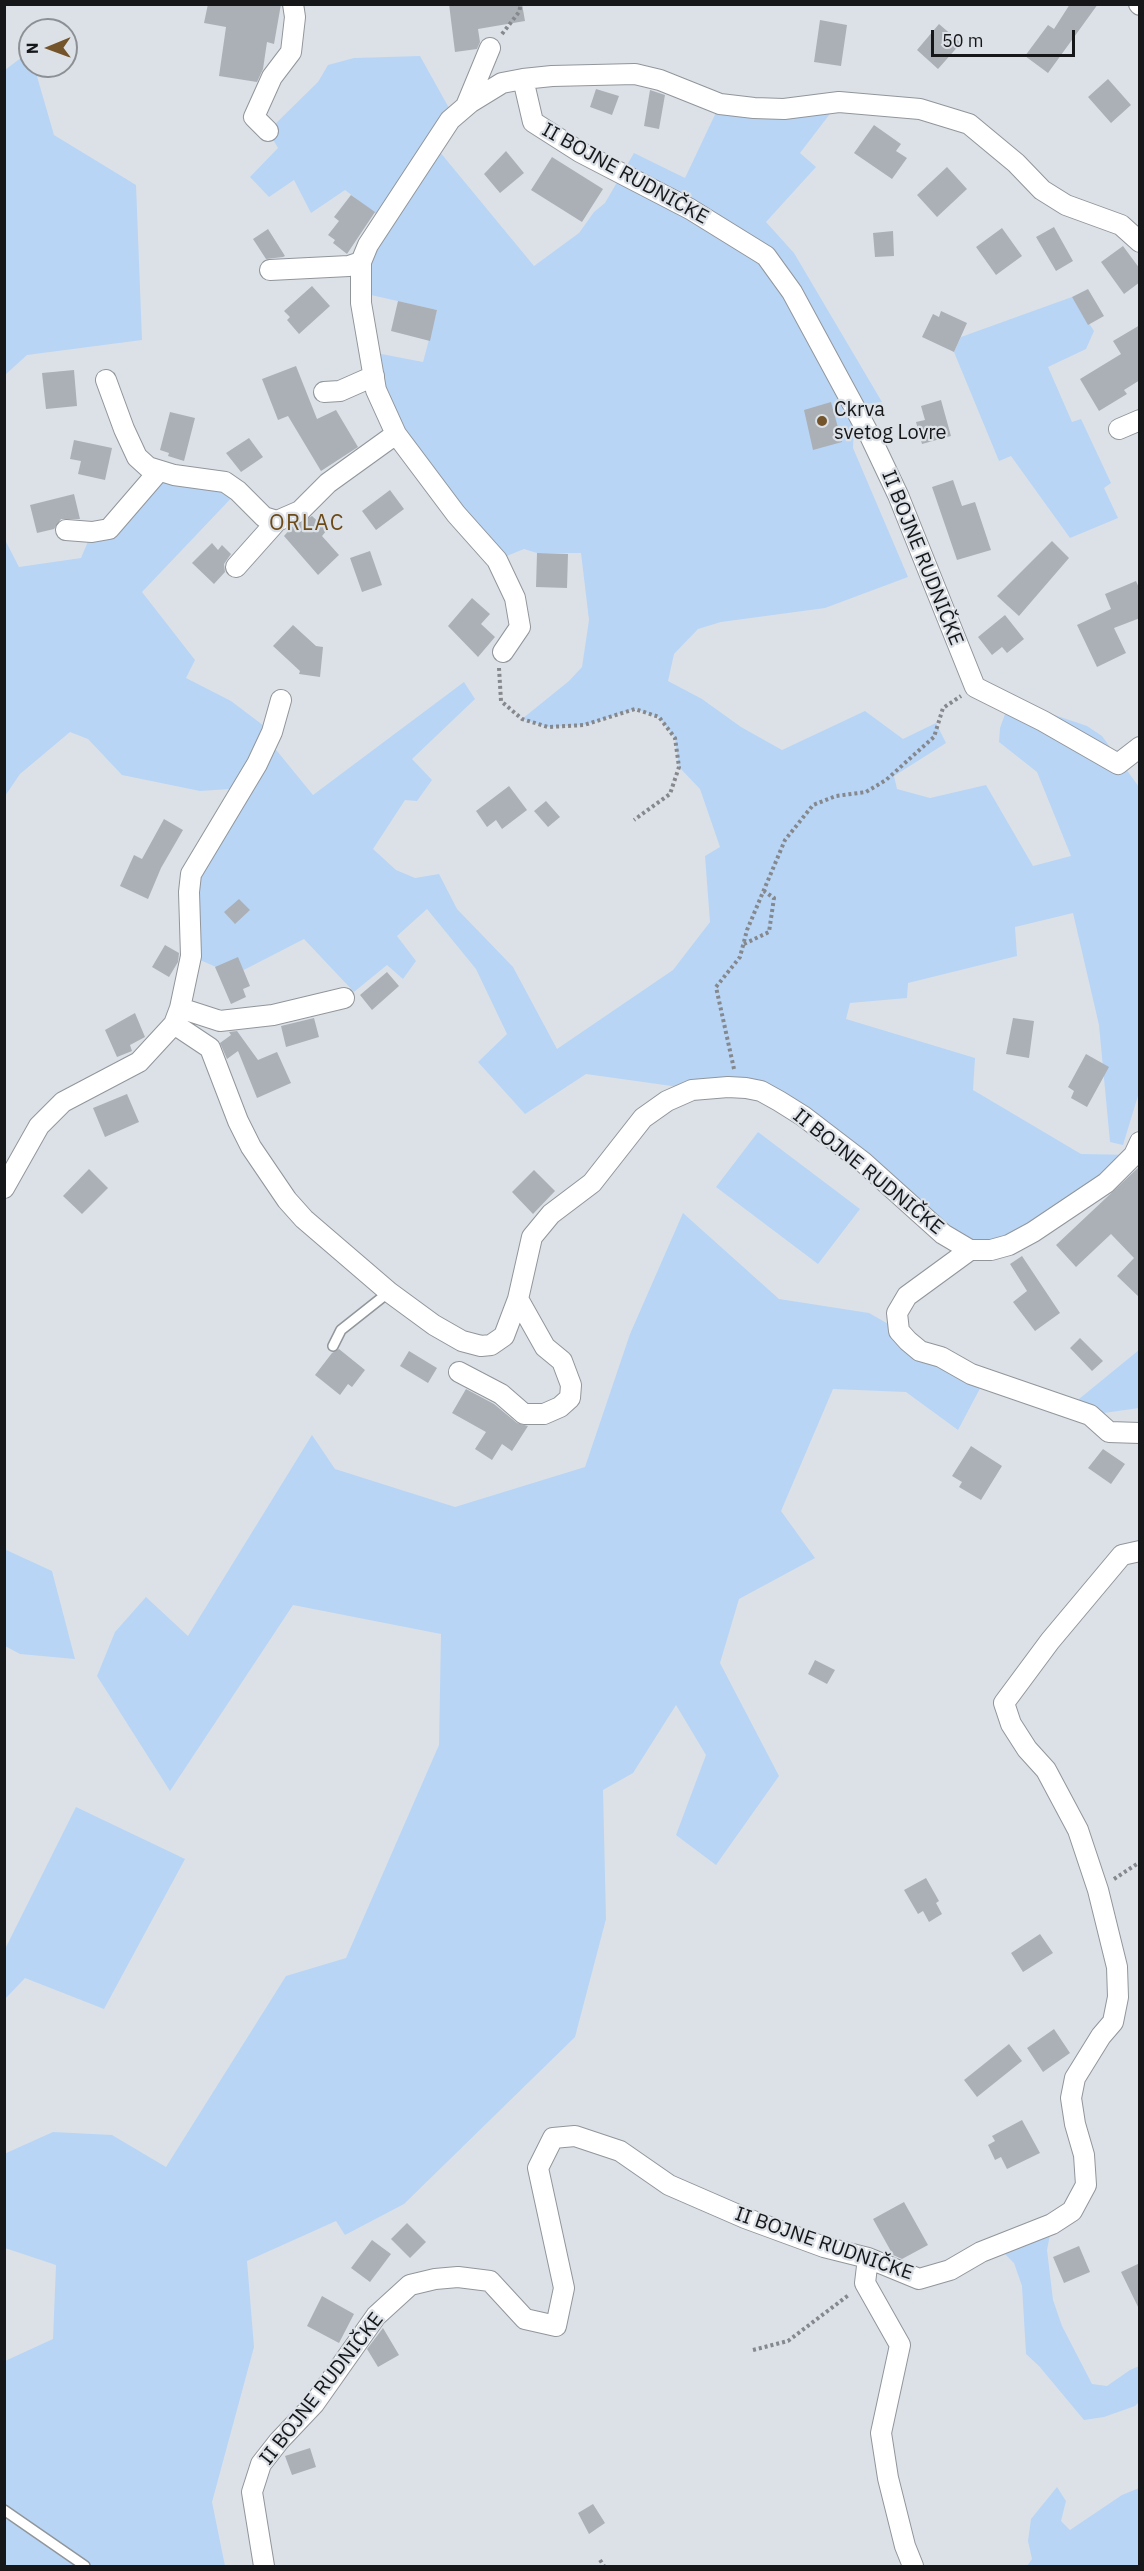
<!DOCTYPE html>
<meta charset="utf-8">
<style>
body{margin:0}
#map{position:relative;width:1144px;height:2571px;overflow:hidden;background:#dce1e7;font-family:"IBM Plex Sans",sans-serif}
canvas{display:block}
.frame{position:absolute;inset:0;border:6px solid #151719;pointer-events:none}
.north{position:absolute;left:18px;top:18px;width:60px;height:60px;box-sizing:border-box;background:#dce1e7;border:2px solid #8c9095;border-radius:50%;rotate:269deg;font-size:16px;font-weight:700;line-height:24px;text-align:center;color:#151719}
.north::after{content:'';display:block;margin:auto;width:21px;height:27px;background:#74542a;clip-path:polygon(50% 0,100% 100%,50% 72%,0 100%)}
.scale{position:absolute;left:931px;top:30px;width:144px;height:27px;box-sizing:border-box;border:3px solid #151719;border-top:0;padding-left:8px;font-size:18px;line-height:21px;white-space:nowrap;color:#151719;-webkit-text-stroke:4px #dce1e7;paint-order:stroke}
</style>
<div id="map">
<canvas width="1144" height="2571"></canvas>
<div class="frame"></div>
<div class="north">N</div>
<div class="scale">50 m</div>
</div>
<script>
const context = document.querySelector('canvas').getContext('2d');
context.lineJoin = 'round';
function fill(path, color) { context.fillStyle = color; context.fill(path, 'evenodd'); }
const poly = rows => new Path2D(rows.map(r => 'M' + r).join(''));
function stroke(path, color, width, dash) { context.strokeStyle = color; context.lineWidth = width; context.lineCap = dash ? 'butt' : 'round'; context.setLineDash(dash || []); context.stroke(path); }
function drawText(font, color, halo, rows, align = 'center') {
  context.font = font + ' "IBM Plex Sans",sans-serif'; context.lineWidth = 4.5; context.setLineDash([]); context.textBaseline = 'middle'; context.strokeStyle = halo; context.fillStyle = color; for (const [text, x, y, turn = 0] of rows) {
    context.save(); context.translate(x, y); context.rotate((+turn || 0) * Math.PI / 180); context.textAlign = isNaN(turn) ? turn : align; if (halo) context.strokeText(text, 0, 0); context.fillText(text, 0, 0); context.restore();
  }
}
fill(poly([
 [30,51,30,66,34,66,54,135,136,185,142,340,27,355,5,375,5,70],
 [420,56,449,108,430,140,534,266,579,233,594,212,605,203,634,153,685,178,720,104,839,102,800,153,816,167,766,222,794,253,882,402,855,405,853,448,908,577,825,608,721,622,698,629,674,654,668,681,702,699,741,727,782,750,865,711,903,739,936,723,946,743,894,776,897,789,930,798,986,785,1033,866,1071,856,1037,772,999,742,1000,728,1010,700,1087,726,1102,736,1139,787,1140,1089,1123,1145,1110,1142,1099,1025,1073,913,1015,927,1017,956,908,983,907,998,850,1003,846,1019,975,1058,973,1090,1081,1154,1134,1155,1037,1236,975,1249,779,1101,586,1074,525,1114,478,1062,507,1034,476,969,427,909,397,936,416,961,403,979,387,965,354,992,304,939,234,975,191,956,189,892,244,788,200,791,122,775,88,739,70,732,20,774,5,796,4,538,19,567,81,558,92,532,159,471,238,491,142,592,195,660,186,678,231,701,272,732,268,740,313,795,464,682,475,699,412,759,432,780,417,801,405,800,373,849,396,870,415,878,439,874,457,909,513,967,557,1049,673,970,710,922,705,856,720,847,700,789,679,767,675,738,659,717,635,709,584,725,548,727,522,719,569,681,582,667,589,620,581,553,537,553,524,549,497,560,396,434,371,352,423,362,437,310,371,295,361,262,385,221,345,190,311,213,294,180,269,197,250,177,278,148,268,131,318,82,328,65,354,58],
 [1072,297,1094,331,1086,349,1048,367,1072,422,1081,419,1111,483,1104,488,1118,518,1070,538,1011,456,999,461,954,352,961,337],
 [758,1132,860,1209,818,1264,716,1187],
 [683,1213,779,1299,869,1313,985,1379,958,1430,906,1392,833,1389,781,1511,815,1558,739,1599,720,1663,779,1776,716,1865,676,1835,706,1755,676,1705,633,1773,603,1790,606,1919,575,2037,404,2204,345,2235,336,2221,247,2261,254,2347,212,2502,225,2566,5,2566,5,2361,53,2339,56,2265,5,2248,4,2154,53,2132,112,2135,166,2167,286,1976,346,1958,439,1745,441,1634,293,1605,170,1791,97,1676,115,1632,146,1597,188,1636,312,1435,335,1469,455,1507,585,1467,630,1334],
 [1139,1350,1139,1408,1090,1415,1068,1408],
 [4,1549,52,1571,75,1659,20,1654,5,1646],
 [76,1807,185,1859,104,2009,25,1978,5,1999,5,1949],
 [1052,2224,1047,2250,1053,2300,1062,2326,1092,2384,1107,2386,1130,2370,1139,2366,1139,2402,1135,2406,1104,2417,1084,2420,1039,2366,1026,2354,1022,2286,1014,2263,1004,2253],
 [1057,2487,1066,2501,1061,2521,1070,2530,1122,2495,1139,2488,1139,2566,1027,2566,1032,2559,1028,2541,1031,2519]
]), '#b8d5f6');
fill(poly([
 [208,4,281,4,274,44,267,42,263,69,257,82,219,76,226,27,204,23],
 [449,4,522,4,525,21,478,29,480,42,477,49,455,52],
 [1070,4,1098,4,1048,73,1025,56,1048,25,1054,29],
 [820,20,847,25,841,66,814,62],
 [939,24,961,43,938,69,917,50],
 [1108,79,1131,105,1111,123,1088,97],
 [596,89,619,96,612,115,590,107],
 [650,90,665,95,659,129,644,126],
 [874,125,901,144,896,151,907,158,892,179,854,153],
 [506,151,524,173,500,193,484,174],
 [552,157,603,189,582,222,531,190],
 [947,167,967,189,937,217,917,195],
 [351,195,375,212,347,254,333,243,335,240,328,235,339,221,334,217],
 [1054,227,1073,261,1056,271,1036,237],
 [1002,228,1022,256,996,275,976,247],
 [268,229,285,256,283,257,266,259,253,239],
 [893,231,894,256,875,257,873,233],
 [1123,246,1140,269,1140,282,1124,294,1101,262],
 [312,286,330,306,299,334,287,320,290,317,284,311],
 [1088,289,1104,316,1088,325,1072,297],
 [398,301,437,310,430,341,391,331],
 [941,311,967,323,954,352,922,337,933,314,939,317],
 [1140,325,1140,380,1124,390,1127,394,1099,411,1080,379,1121,354,1113,341],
 [296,366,317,419,336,410,358,447,321,471,288,416,278,420,262,379],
 [74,370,77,406,46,409,42,373],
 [941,400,951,436,922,444,916,422,925,420,921,406],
 [831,402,842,442,813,450,804,410],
 [170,412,195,418,184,461,168,456,169,453,160,450],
 [249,438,263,457,241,472,226,453],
 [74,440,112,448,105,480,78,474,81,461,70,459],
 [953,480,962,506,975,502,991,550,957,560,932,487],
 [390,490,404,509,376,530,362,511],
 [74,494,80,519,61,519,54,529,37,533,30,505],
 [312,516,327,530,322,536,339,555,318,575,284,536,292,527],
 [1052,541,1069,558,1019,616,997,596],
 [212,543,218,550,222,545,231,554,224,564,225,572,214,584,192,563],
 [370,551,382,585,362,592,350,558],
 [537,553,568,554,567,588,536,587],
 [1136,581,1140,590,1140,618,1114,628,1126,653,1097,667,1077,625,1111,609,1105,594],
 [472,598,490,614,481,624,495,637,478,657,448,626],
 [1005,615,1024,639,1007,653,1002,647,992,655,978,637],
 [293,625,316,646,323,647,320,677,299,674,300,671,273,646],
 [509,786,527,810,502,829,496,820,487,827,476,811],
 [546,801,560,817,548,827,534,811],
 [164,819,183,830,161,868,148,899,120,886,134,855,142,859],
 [239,899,250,910,235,924,224,912],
 [165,945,179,953,178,962,169,977,152,967],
 [238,957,250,986,243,989,246,997,231,1004,215,967],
 [387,972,399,986,372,1010,360,995],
 [135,1013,145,1037,130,1045,132,1051,117,1057,105,1030],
 [314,1018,319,1037,286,1047,281,1026],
 [1013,1018,1034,1021,1029,1058,1006,1054],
 [237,1031,258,1060,277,1052,291,1083,257,1098,238,1051,227,1059,220,1043,231,1035,229,1032],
 [1086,1054,1109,1067,1087,1107,1071,1098,1074,1091,1068,1087],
 [127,1094,139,1122,105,1137,93,1108],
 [1140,1166,1140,1298,1117,1276,1134,1258,1111,1234,1076,1267,1056,1245],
 [89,1169,108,1188,82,1214,63,1196],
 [534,1170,555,1191,533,1214,512,1192],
 [1022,1256,1060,1313,1035,1331,1013,1302,1027,1291,1010,1264],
 [1080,1338,1103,1361,1092,1371,1070,1348],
 [339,1349,365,1370,352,1387,348,1384,340,1395,315,1375,332,1353],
 [409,1351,437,1368,428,1383,400,1366],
 [466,1389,494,1404,517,1423,528,1426,512,1451,502,1444,492,1460,475,1449,486,1432,452,1413],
 [971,1446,1002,1466,981,1500,959,1487,962,1482,952,1476],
 [1103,1449,1125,1464,1111,1484,1088,1468],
 [815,1660,835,1670,827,1684,808,1674],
 [926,1878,939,1901,936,1903,942,1914,929,1922,923,1911,918,1914,904,1890],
 [1040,1934,1053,1953,1023,1972,1011,1953],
 [1054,2029,1070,2053,1043,2072,1027,2048],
 [1009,2044,1022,2061,977,2097,964,2080],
 [1022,2120,1040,2153,1007,2169,1001,2157,995,2160,988,2145,995,2141,992,2136],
 [904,2202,928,2245,902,2259,893,2255,873,2219],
 [407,2223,426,2242,410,2258,391,2239],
 [372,2240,391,2254,370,2282,351,2268],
 [1079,2246,1090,2272,1064,2283,1053,2257],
 [1140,2263,1140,2311,1121,2272],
 [322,2296,354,2314,339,2343,307,2326],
 [383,2328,399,2355,378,2367,367,2349],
 [310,2448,316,2467,292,2475,285,2456],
 [593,2504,605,2523,589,2534,578,2513]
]), '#abb0b6');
const service = poly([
 [333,1346,341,1330,389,1292],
 [4,2510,85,2566]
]);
const minor = poly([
 [1139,4,1140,5],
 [523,79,533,122,580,152,690,209,766,256,792,292,870,436,898,495,975,687,1043,721,1118,764,1140,747],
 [466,106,490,48],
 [268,131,254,117,272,77,291,52,295,17,293,4],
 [270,270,349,266,361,262],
 [106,380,124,429,137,457,148,467,174,475,225,482,238,491,264,517,277,521,300,511,328,483,396,434,376,390,361,303,361,262,368,245,450,120,471,102,502,83,523,79,552,76,635,74,660,80,720,104,754,108,784,109,839,102,920,109,969,124,1016,163,1042,190,1066,205,1121,225,1140,242],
 [324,392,340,391,374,376],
 [1119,429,1140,420],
 [396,434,456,514,497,560,515,598,520,627,503,652],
 [66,530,92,532,109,529,159,471],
 [236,567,277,521],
 [281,700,272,732,257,764,191,874,189,892,191,956,180,1008,174,1024,210,1048,238,1121,251,1147,287,1200,304,1219,389,1292,434,1325,462,1341,481,1346,491,1345,504,1336,518,1299,532,1237,551,1214,592,1183,643,1118,667,1101,692,1090,728,1087,746,1088,761,1091,779,1101,803,1116,863,1162,943,1234,970,1250,991,1250,1009,1245,1033,1232,1106,1183,1134,1155,1140,1142],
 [180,1008,220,1021,273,1015,344,998],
 [4,1188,39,1126,63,1102,139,1062,174,1024],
 [970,1250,907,1296,897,1313,899,1331,908,1341,920,1351,941,1357,971,1374,1090,1415,1109,1432,1140,1433],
 [459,1372,501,1394,524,1414,544,1414,560,1407,570,1398,571,1385,562,1361,545,1347,518,1299],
 [868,2258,865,2283,900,2345,881,2433,888,2478,905,2546,913,2566],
 [264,2566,252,2492,261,2464,279,2441,314,2404,376,2316,410,2285,435,2279,458,2277,490,2281,525,2319,556,2326,564,2288,538,2168,553,2138,575,2136,620,2151,669,2185,745,2218,824,2247,868,2258,919,2279,950,2270,981,2252,1052,2224,1072,2211,1086,2185,1084,2155,1075,2124,1071,2098,1075,2078,1101,2036,1113,2022,1118,1997,1117,1967,1098,1890,1078,1830,1046,1770,1027,1749,1011,1724,1004,1703,1050,1641,1122,1555,1140,1551]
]);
stroke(service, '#91969b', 12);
stroke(minor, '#91969b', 22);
stroke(poly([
 [502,34,519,12,521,4],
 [499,668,501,701,522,719,548,727,584,725,635,709,659,717,675,738,679,767,670,794,634,820],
 [744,944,769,932,774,898,764,891],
 [734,1069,716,987,740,957,747,930,785,840,813,805,836,796,866,792,886,780,934,737,943,708,961,696],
 [1114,1879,1140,1862],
 [753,2350,788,2341,850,2294],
 [600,2560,604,2566]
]), '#85888d', 4, [3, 3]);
stroke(service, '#fff', 9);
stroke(minor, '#fff', 20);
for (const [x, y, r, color] of [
 [822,421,6,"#74542a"]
]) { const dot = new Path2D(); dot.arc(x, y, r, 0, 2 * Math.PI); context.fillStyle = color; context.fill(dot); stroke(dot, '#dce1e7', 2); }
drawText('20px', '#151719', '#dce1e7', [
 ["II BOJNE RUDNIČKE",625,174,29],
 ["II BOJNE RUDNIČKE",922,558,68],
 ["II BOJNE RUDNIČKE",868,1172,39],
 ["II BOJNE RUDNIČKE",824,2244,19],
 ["II BOJNE RUDNIČKE",322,2389,-52]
]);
drawText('20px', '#151719', '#dce1e7', [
 ["Ckrva",834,410],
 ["svetog Lovre",834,433]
], 'left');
context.letterSpacing = '1.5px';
drawText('22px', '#6d4b18', '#dce1e7', [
 ["ORLAC",307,524]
]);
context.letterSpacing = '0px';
</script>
